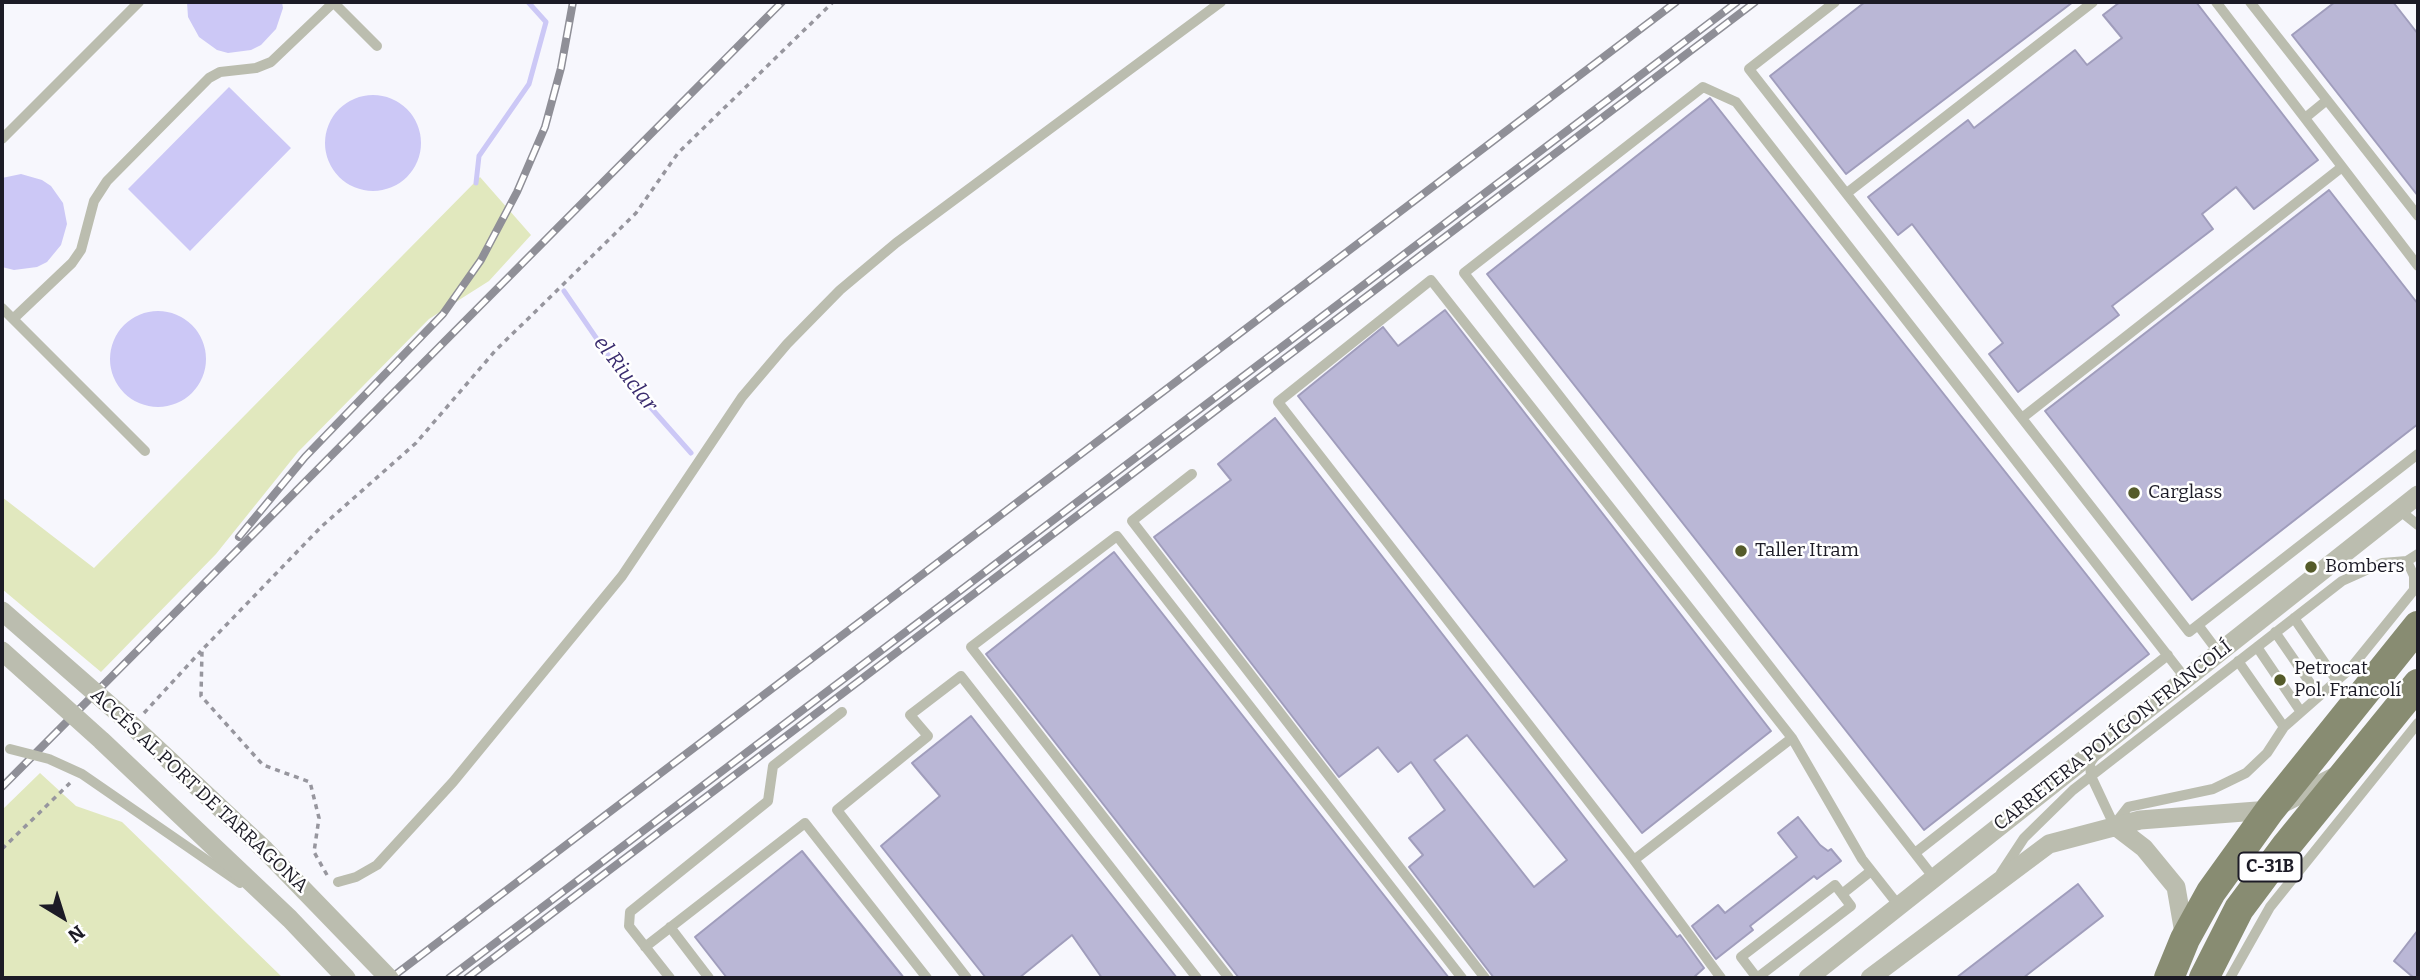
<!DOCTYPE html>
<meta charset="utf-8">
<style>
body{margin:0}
#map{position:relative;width:2420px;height:980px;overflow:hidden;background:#f7f7fd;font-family:Bitter,serif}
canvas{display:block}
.frame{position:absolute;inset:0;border:4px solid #1c1b26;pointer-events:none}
.north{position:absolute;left:28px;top:882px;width:70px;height:70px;-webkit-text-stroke:5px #fff;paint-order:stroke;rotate:142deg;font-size:19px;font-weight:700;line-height:28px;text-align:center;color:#1c1b26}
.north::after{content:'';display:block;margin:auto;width:24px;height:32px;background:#1c1b26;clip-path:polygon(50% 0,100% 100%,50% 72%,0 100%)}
</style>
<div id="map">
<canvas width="2420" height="980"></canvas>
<div class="frame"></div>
<div class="north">N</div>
</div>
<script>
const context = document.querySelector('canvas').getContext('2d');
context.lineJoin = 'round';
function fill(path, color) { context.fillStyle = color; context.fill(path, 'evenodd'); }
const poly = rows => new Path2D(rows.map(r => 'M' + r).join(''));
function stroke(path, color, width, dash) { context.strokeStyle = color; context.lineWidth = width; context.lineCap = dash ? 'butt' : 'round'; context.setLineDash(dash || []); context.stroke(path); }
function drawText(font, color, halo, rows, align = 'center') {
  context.font = font + ' Bitter,serif'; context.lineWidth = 5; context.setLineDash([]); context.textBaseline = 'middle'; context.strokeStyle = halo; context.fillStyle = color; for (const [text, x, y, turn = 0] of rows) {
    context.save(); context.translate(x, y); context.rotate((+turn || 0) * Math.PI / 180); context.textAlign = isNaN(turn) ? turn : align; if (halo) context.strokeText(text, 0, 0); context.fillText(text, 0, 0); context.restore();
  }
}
fill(poly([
 [480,177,531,235,489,281,429,319,298,452,216,554,101,672,2,589,2,497,94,568],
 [40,773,76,806,122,822,281,976,2,978,2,810]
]), '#e1e8be');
fill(poly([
 [187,2,282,2,283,8,276,29,261,45,251,50,228,53,217,50,199,37,188,17],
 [229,87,291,148,190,251,128,189],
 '325 143a48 48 0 1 1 96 0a48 48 0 1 1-96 0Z',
 [21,174,42,180,51,186,63,203,67,224,61,245,47,262,37,267,14,270,2,267,2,178],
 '110 359a48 48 0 1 1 96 0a48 48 0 1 1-96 0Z'
]), '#ccc8f6');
stroke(poly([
 [476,183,479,156,529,84,546,22,528,2],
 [564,291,621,374,691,453]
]), '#ccc8f6', 5);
const building = poly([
 [1865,2,2073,2,1846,174,1770,76,1865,2],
 [2120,2,2196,2,2318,160,2254,209,2236,187,2202,214,2213,229,2112,306,2119,315,2018,392,1989,354,2003,343,1973,304,1912,224,1898,235,1868,197,1968,120,1974,128,2075,50,2087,65,2122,38,2103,15,2120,2],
 [2335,2,2393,2,2418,34,2418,196,2292,35,2335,2],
 [1710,98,2149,654,1924,830,1487,274,1710,98],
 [2329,190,2418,304,2418,424,2192,600,2045,411,2329,190],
 [1445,310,1771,731,1642,833,1298,396,1383,327,1398,346,1445,310],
 [1275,418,1677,937,1680,935,1704,968,1693,978,1494,978,1409,867,1423,855,1409,838,1445,810,1411,762,1398,772,1378,747,1339,777,1154,537,1231,480,1218,464,1275,418],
 [1467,735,1567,860,1534,887,1434,760,1467,735],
 [1114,552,1449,978,1239,978,986,654,1114,552],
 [971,716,1177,978,1102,978,1072,935,1019,978,986,978,881,846,940,796,912,763,971,716],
 [1798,817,1820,845,1828,851,1831,849,1841,861,1817,879,1814,876,1750,926,1753,930,1716,959,1692,926,1718,905,1725,913,1797,857,1778,833,1798,817],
 [802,851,904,978,727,978,695,937,802,851],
 [2078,884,2103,916,2023,978,1956,978,2078,884],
 [2418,930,2418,978,2414,978,2394,961,2418,930]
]);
fill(building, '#bab7d6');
stroke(building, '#a09dbc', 2);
stroke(poly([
 [144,713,201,651],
 [2,849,70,783],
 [327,875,314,852,319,818,310,782,263,765,201,696,202,650,321,527,416,443,495,351,636,213,678,153,833,2]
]), '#97969e', 3.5, [5, 5]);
stroke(poly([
 [333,2,377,46],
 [1835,2,1749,69,2189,632,2418,454],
 [2216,2,2418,266],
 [2250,2,2418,216],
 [2305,118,2327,100],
 [2,139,139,2],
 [1847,193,2093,2],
 [2,308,13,319,72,263,81,250,94,201,107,181,209,78,220,72,256,68,271,62,334,2],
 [13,319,145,451],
 [2022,418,2342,167],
 [1192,474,1132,521,1485,978],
 [2399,510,2418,525],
 [2407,561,2414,576,2414,590],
 [2294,618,2337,681],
 [2198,625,2219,653],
 [2275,632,2319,696],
 [2257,647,2301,712],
 [2238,661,2284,727],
 [1792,738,1634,860,1278,402,1431,280,1792,738,1862,859,1899,906],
 [2095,756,2090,763,2091,776,2114,825,2128,807,2213,789,2246,773,2267,753,2284,727,2350,669,2418,585],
 [1915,853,2168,655],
 [1634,860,1721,978],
 [2001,873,2024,838,2073,790,2342,581,2382,563,2407,561,2418,554],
 [1934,878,1464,273,1703,87,1736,102,2186,679],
 [338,882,356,877,377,865,453,782,622,576,742,397,787,344,840,290,896,243,1221,2],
 [1842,894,1835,885,1741,957,1757,978,1851,906,1842,894,1871,871],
 [670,927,709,978],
 [645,947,805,823,927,978],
 [670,978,629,926,630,912,768,801,773,766,842,712],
 [967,978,837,810,928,736,910,715,961,676,1197,978],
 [1229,978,971,647,1117,536,1462,978],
 [2230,978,2270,907,2418,723]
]), '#bbbdaf', 10);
stroke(poly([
 [2114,825,2144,848,2176,887,2185,939],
 [1808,978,2418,495],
 [1870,978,2049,844,2140,820,2270,810,2334,777]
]), '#bbbdaf', 19);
stroke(poly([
 [2169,978,2185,939,2211,892,2270,810,2418,626],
 [2204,978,2239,909,2286,846,2418,684]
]), '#888c72', 30);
const rail = poly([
 [239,537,305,457,443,314,481,260,517,192,545,127,561,68,573,2],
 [2,787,782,2],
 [391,978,1676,2],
 [449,978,1737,2],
 [467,978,1755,2]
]);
stroke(rail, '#8f8f97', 8);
stroke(rail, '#fff', 5, [16]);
stroke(poly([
 [10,749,49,759,82,774,240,883]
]), '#bbbdaf', 10);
stroke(poly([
 [2,611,123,717,265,850,389,978],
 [2,651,101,740,290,919,346,978]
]), '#bbbdaf', 19);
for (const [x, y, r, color] of [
 [2134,493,7,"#555b2a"],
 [1741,551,7,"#555b2a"],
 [2311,567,7,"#555b2a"],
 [2280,680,7,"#555b2a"]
]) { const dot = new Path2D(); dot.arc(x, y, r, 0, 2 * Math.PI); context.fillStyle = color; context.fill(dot); stroke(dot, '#fff', 2.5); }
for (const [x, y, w] of [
 [2270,867,63]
]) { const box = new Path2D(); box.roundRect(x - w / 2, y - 14.5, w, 29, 5); context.fillStyle = '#fff'; context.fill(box); stroke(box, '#1c1b26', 2); }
drawText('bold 18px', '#1c1b26', null, [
 ["C-31B",2270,867]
]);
drawText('19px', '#1c1b26', '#fff', [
 ["Carglass",2148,493],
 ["Taller Itram",1755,551],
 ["Bombers",2325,567],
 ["Petrocat",2294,669],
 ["Pol. Francolí",2294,691]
], 'left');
drawText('19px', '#1c1b26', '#fff', [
 ["CARRETERA POLÍGON FRANCOLÍ",2113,736,-38],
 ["ACCÉS AL PORT DE TARRAGONA",199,791,43]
]);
drawText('italic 21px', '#3b2d6f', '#fff', [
 ["el Riuclar",625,374,52]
]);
</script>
